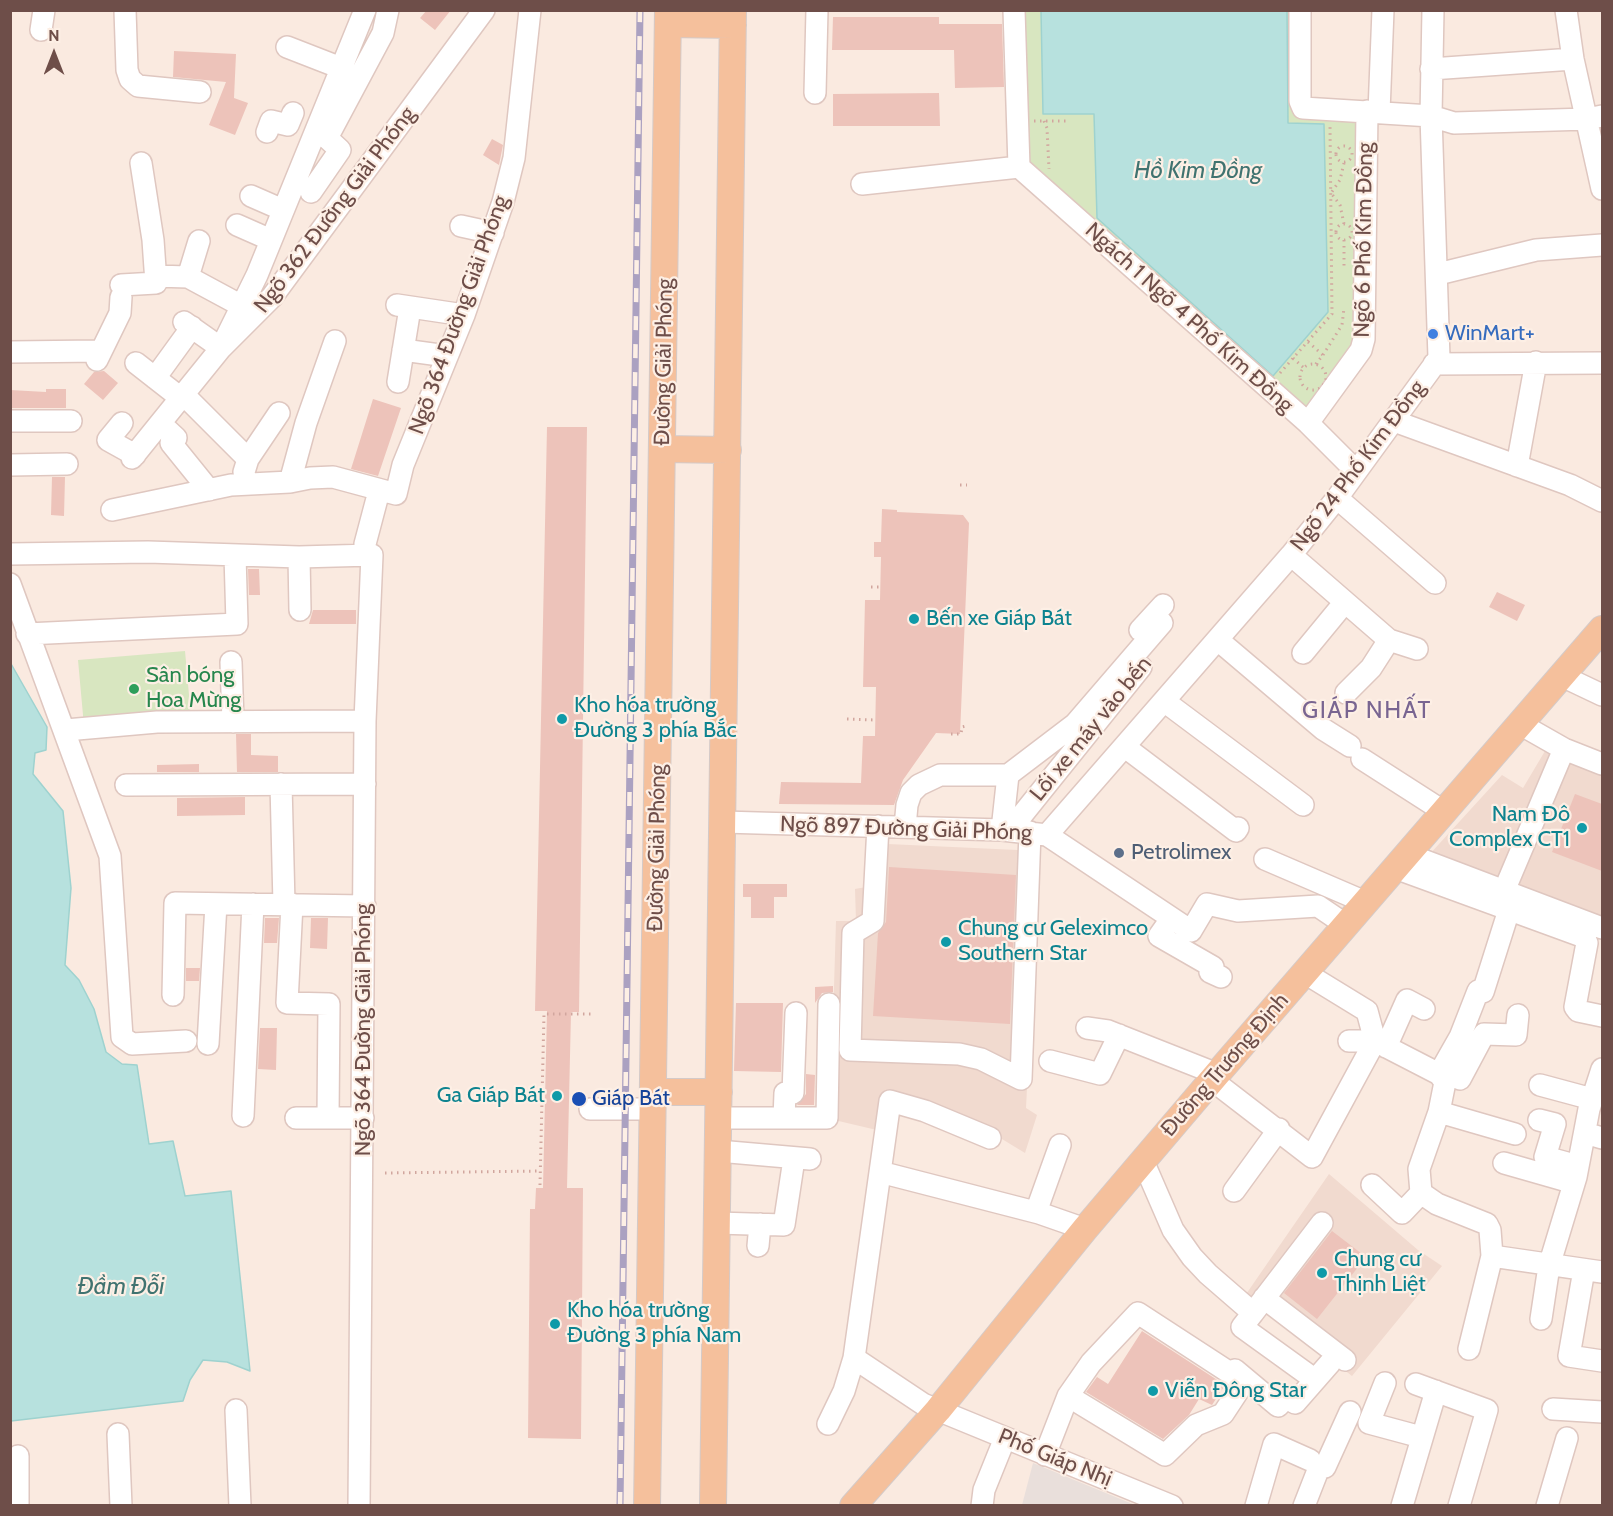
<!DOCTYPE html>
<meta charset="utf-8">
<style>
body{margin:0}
#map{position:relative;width:1613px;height:1516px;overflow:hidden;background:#faeae0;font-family:Cabin,sans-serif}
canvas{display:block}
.frame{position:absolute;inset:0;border:12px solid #6e4e49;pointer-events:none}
.north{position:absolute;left:24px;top:24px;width:60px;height:60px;-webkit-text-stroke:4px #fdefe5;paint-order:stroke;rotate:0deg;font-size:16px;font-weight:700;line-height:24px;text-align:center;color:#6e4e49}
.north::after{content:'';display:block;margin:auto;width:21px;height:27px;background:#6e4e49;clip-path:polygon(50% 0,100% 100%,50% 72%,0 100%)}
</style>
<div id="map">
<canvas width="1613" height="1516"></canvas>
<div class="frame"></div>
<div class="north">N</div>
</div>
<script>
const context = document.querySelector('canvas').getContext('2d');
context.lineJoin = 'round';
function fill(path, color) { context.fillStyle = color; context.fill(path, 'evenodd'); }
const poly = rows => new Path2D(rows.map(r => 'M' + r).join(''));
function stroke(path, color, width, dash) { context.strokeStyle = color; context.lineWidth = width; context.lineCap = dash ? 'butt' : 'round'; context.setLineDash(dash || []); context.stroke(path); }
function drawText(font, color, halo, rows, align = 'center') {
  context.font = font + ' Cabin,sans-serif'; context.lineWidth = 4.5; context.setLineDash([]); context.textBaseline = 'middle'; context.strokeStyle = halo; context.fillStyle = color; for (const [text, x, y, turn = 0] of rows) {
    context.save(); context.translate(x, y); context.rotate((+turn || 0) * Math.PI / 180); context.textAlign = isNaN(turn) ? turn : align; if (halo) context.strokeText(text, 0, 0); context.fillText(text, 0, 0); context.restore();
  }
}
fill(poly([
 [1530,741,1602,754,1602,937,1418,867,1502,775,1523,788,1545,751],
 [866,843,1039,851,1026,1108,1037,1115,1025,1153,992,1133,903,1101,881,1131,830,1119,836,921,856,921,855,889,866,887],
 [1329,1174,1418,1250,1442,1266,1352,1376,1264,1308,1242,1300]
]), '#f1dacf');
fill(poly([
 [1033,1463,1135,1505,1022,1505]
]), '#e9dfdb');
fill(poly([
 [1022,11,1296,11,1296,105,1362,116,1359,340,1306,417,1025,165],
 [185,651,191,717,84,726,78,660]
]), '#d8e6c0');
const water = poly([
 [1041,11,1287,11,1288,123,1324,124,1328,312,1273,376,1097,218,1094,114,1043,114,1041,11],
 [10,662,47,727,46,750,35,753,33,774,63,811,71,888,65,965,79,980,94,1009,106,1052,122,1064,137,1065,149,1144,173,1141,185,1196,231,1191,250,1371,227,1362,203,1360,190,1380,183,1401,11,1421,10,662]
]);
fill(water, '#b7e1de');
stroke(water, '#9ed2cf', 1.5);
fill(poly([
 [427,10,451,10,435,30,420,18],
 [833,17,939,17,939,24,1002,24,1004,87,955,88,954,50,832,50],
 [174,51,236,54,234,98,248,103,235,135,209,125,226,82,173,77],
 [939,93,940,126,833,126,833,94],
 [492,139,503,145,499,165,483,155],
 [104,371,118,383,103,400,84,384,94,372],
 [46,389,66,389,66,408,10,408,10,390,46,392],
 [373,399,401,408,378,476,351,469],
 [547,427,587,427,579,1012,571,1012,567,1188,583,1188,581,1439,528,1438,530,1209,535,1209,536,1188,543,1188,547,1011,535,1011],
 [52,477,65,477,64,516,51,515],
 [882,509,897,510,897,512,963,515,969,523,960,734,936,733,903,780,894,805,779,804,781,782,861,783,863,736,875,736,876,687,863,687,865,600,880,600,881,557,874,557,874,542,881,542],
 [248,569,259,569,260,595,249,595],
 [1497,592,1525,605,1517,621,1489,607],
 [313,610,356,610,356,624,309,624],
 [236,734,251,734,251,755,278,756,278,772,237,772],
 [199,764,199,772,157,772,157,765],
 [1575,794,1602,804,1602,871,1552,852],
 [245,797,245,815,177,816,177,798],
 [889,867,1016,875,1010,1024,873,1016,878,933,886,922],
 [743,884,787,884,787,897,774,897,774,918,751,918,751,897,743,897],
 [265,918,279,918,277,943,264,943],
 [311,918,328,918,327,949,310,948],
 [186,968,200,968,199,981,186,981],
 [833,986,833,992,822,993,815,1003,815,987],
 [736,1003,783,1003,781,1072,734,1071],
 [260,1028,277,1028,276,1070,258,1069],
 [806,1074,815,1075,814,1105,797,1105,806,1094],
 [1332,1231,1366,1257,1317,1319,1284,1293],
 [1142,1331,1225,1385,1212,1405,1199,1399,1189,1415,1163,1439,1086,1392,1097,1377,1108,1384]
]), '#edc3ba');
const minor = poly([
 [125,10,127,70,130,79,138,86,200,92],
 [1014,10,1019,167],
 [1300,10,1300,101,1303,108,1431,116,1454,123,1587,119,1602,116],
 [1566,10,1573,59,1602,189],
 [41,30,44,10],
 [287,47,341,68],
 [1431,69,1573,59],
 [815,93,817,10],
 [1379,112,1383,10],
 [267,132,271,121,288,125,293,113],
 [1019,167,1308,423,1356,471],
 [862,184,1019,167],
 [311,192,340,150,327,138,383,33,388,10],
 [251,196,283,210],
 [237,225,271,240],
 [461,226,493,233],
 [1438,274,1536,250,1602,245],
 [155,276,188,277,253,312],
 [188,277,199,241],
 [121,285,156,283,153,240,141,163],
 [397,305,464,315],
 [184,322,221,348,257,275,365,10],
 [403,350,447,356],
 [10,352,100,351],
 [97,360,120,313,121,297],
 [136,363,182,399],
 [1434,364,1602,363],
 [155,378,192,327],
 [398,382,410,308],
 [185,396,248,459],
 [10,421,71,421],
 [1394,421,1570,485,1602,501],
 [122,423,108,440,135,455],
 [1308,423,1361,350,1364,339,1367,111],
 [161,424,176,438,171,443,209,490],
 [132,458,221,348,272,297,484,10],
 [10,465,67,464],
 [1517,466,1536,362],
 [244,472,248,459,279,413],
 [290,482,306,423,335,341],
 [1337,498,1435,583],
 [112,510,231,485,290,482,310,478,333,477,396,494,403,465,464,315,503,202,514,158,530,10],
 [10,554,148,552,299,557,372,555,365,721,359,1506],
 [365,555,365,544,379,491],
 [1291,555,1389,640,1417,649],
 [299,557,300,610],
 [10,584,110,856,122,1037,132,1044,186,1041],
 [1140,630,1163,605],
 [27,634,237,624,235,555],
 [1218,640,1323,729,1350,746],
 [1303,653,1345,602],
 [231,662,233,722],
 [1562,676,1602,695],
 [1346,693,1371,668,1389,640],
 [1164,701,1303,805],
 [1520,724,1564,749,1602,764],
 [66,730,157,722,365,721],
 [1125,747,1236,831,1238,828],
 [1362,759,1443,811],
 [281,784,284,904],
 [126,785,365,784],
 [723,822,1002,830,1047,835,1191,931,1207,904,1238,911,1318,906,1346,925],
 [878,826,873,921,853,933,850,1050,959,1054,981,1059,1021,1079,1030,832],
 [905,827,907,805,911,793,919,785,940,775,1008,775,1075,724,1162,623],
 [1002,830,1008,775],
 [1010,830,1141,667],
 [1047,835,1291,555,1337,498,1439,358,1431,116,1433,10],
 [1407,854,1602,928],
 [1265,859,1365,902],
 [1395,868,1584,937,1587,943,1575,1007,1578,1011,1602,1016],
 [1504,891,1564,749],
 [292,904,287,1003,329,1004,328,1118],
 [1171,919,1159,936,1213,967,1210,972,1221,977],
 [1305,973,1367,1011,1375,1041,1439,1074,1445,1082,1439,1112,1419,1169,1421,1193,1437,1204,1487,1224,1490,1230,1492,1256,1602,1272],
 [173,995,175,903,365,906],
 [1087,1028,1108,1031,1217,1074],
 [208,1044,216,904],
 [1386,1047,1407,1000,1424,1009],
 [1050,1061,1100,1074,1119,1035],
 [1439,1074,1460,1037,1478,991,1483,992,1509,910],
 [1212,1080,1312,1157,1375,1041,1349,1041],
 [1445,1082,1451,1075,1460,1079,1484,1034,1516,1035,1518,1015],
 [1540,1085,1592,1099],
 [590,1109,653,1109],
 [1439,1112,1515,1134],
 [243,1116,253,904],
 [296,1118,363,1118],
 [719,1118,827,1118,829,1004],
 [784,1118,785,1093,793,1093,796,1013],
 [1539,1120,1555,1124,1545,1157,1578,1166],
 [1585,1133,1602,1138],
 [990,1138,925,1111,890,1101,854,1358,923,1404,1172,1506],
 [718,1151,810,1159],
 [1143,1161,1173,1230,1192,1257,1208,1274,1253,1313,1242,1327,1314,1379],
 [1504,1163,1574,1183],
 [880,1172,1039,1213,1085,1229],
 [1372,1185,1402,1213,1421,1193],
 [1234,1191,1279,1129],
 [1036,1212,1060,1145],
 [717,1223,784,1225,794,1159],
 [758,1246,760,1224],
 [1584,1270,1569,1356,1602,1361],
 [1264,1298,1345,1360],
 [1253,1313,1322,1223],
 [1541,1319,1549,1266,1576,1177,1589,1109,1602,1069],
 [1469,1349,1492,1256],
 [1235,1370,1278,1406,1287,1397,1295,1403,1330,1363],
 [1385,1383,1369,1423,1421,1437],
 [1416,1384,1487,1410,1459,1506],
 [1553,1409,1602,1412],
 [236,1410,240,1506],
 [828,1424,844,1391,854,1358],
 [118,1434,121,1506],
 [1045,1455,1068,1396,1091,1363,1138,1313,1244,1382,1223,1414,1196,1425,1165,1455,1068,1396],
 [18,1456,18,1506],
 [982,1506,984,1490,1005,1438],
 [1256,1506,1274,1444,1310,1460],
 [1304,1506,1320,1465,1325,1467,1350,1412],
 [1402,1506,1436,1391],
 [1547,1506,1567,1438]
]);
const major = poly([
 [668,24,733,25],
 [663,449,728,450],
 [653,1092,719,1092],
 [647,1506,668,10],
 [713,1506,733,10],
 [853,1506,938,1410,1085,1229,1217,1074,1602,629]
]);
stroke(minor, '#dfc7c0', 24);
stroke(major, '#d4cac8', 28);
stroke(poly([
 [1034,121,1068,121],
 [1044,121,1047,128,1049,169],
 '1336 154a8 8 0 1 1 16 0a8 8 0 1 1-16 0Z',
 [1344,163,1340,180,1331,193,1340,205,1344,224],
 '1336 232a8 8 0 1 1 16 0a8 8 0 1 1-16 0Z',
 [1344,240,1344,266],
 [1308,342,1323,355,1315,365],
 [1323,355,1342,325,1344,308],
 [1293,358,1304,368],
 '1300 377a13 13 0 1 1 26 0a13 13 0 1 1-26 0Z',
 [1280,373,1332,314,1330,126],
 [960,485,967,485],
 [871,587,880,587],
 [847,719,875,720],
 [951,734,961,734,962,727,966,726],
 [385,1173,541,1171],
 [540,1185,544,1014,591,1014]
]), '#d1a69e', 3, [1.5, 4.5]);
stroke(minor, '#fff', 21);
stroke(major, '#f5c09c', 26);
const rail = poly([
 [620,1506,640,10]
]);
stroke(rail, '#aba1c1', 7);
stroke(rail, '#fdefe5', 4.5, [14]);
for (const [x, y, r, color] of [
 [1433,334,6,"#3f7fe0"],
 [914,619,6,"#0f9aa8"],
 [134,689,6,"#2e9e5b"],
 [562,719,6,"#0f9aa8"],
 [1582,828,6,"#0f9aa8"],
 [1119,853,6,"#5c6f8a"],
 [946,942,6,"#0f9aa8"],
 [557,1096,6,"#0f9aa8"],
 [579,1099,8,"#1a4fb4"],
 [1322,1273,6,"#0f9aa8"],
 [555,1324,6,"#0f9aa8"],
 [1153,1391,6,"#0f9aa8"]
]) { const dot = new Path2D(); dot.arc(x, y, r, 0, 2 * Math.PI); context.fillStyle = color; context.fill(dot); stroke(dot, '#fdefe5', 2); }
drawText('22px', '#6e4e49', '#fdefe5', [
 ["Ngõ 362 Đường Giải Phóng",335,210,-53],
 ["Ngõ 6 Phố Kim Đồng",1364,240,-89],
 ["Ngõ 364 Đường Giải Phóng",459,315,-70],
 ["Ngách 1 Ngõ 4 Phố Kim Đồng",1189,318,42],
 ["Đường Giải Phóng",664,362,-89],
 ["Ngõ 24 Phố Kim Đồng",1358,466,-53],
 ["Lối xe máy vào bến",1091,729,-51],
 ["Ngõ 897 Đường Giải Phóng",906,829,2],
 ["Đường Giải Phóng",657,848,-89],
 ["Ngõ 364 Đường Giải Phóng",364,1030,-90],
 ["Đường Trương Định",1225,1065,-49],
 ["Phố Giáp Nhị",1055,1458,22]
]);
drawText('22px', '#366cbe', '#fdefe5', [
 ["WinMart+",1445,334]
], 'left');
drawText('22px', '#0d838f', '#fdefe5', [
 ["Bến xe Giáp Bát",926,619],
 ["Kho hóa trường",574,706],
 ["Đường 3 phía Bắc",574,731],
 ["Nam Đô",1570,815,"right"],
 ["Complex CT1",1570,840,"right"],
 ["Chung cư Geleximco",958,929],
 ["Southern Star",958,954],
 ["Ga Giáp Bát",545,1096,"right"],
 ["Chung cư",1334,1260],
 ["Thịnh Liệt",1334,1285],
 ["Kho hóa trường",567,1311],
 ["Đường 3 phía Nam",567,1336],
 ["Viễn Đông Star",1165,1391]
], 'left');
drawText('22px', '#27864d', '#fdefe5', [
 ["Sân bóng",146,676],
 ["Hoa Mừng",146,701]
], 'left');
drawText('22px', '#4e5e75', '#fdefe5', [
 ["Petrolimex",1131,853]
], 'left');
drawText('22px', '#164399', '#fdefe5', [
 ["Giáp Bát",592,1099]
], 'left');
drawText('italic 24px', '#407370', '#fdefe5', [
 ["Hồ Kim Đồng",1198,171],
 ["Đầm Đỗi",121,1287]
]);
context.letterSpacing = '1.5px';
drawText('24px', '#796591', '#fdefe5', [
 ["GIÁP NHẤT",1367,711]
]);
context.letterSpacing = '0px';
</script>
